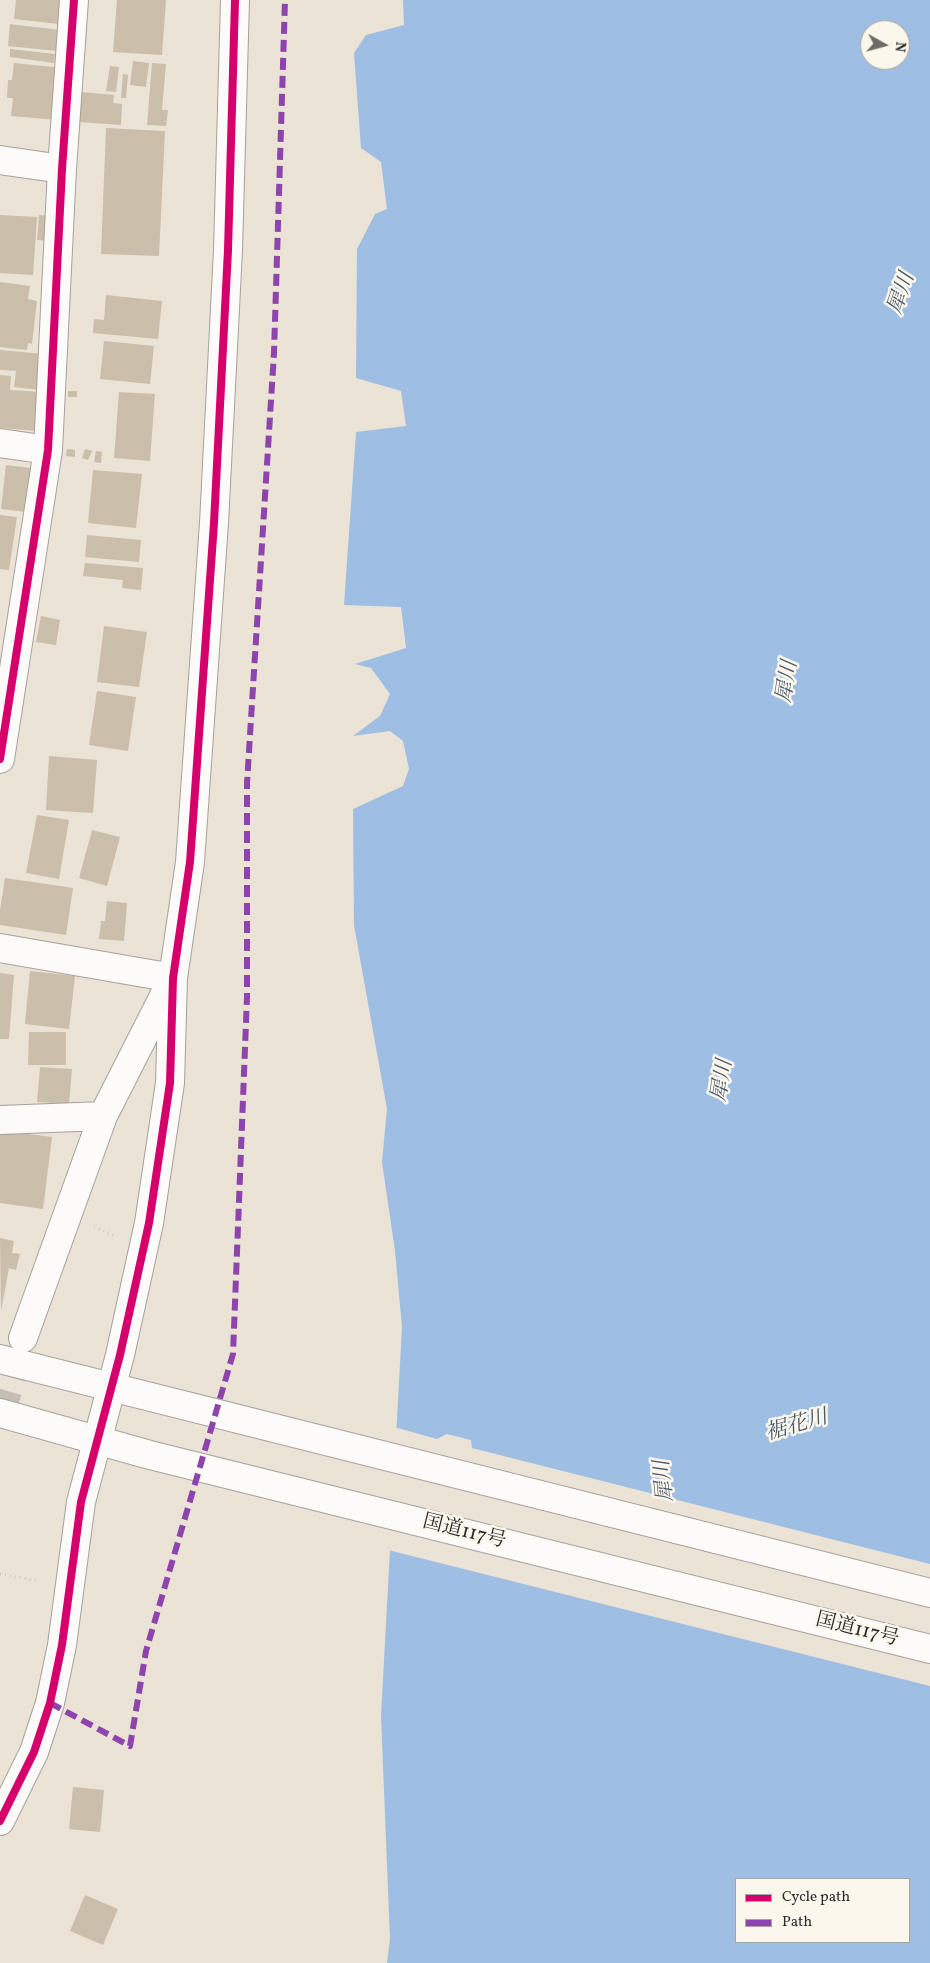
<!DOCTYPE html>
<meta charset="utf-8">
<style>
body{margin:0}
#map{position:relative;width:930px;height:1963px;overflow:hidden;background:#ebe3d6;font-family:Vollkorn,serif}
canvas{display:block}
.legend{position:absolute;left:735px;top:1878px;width:175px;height:65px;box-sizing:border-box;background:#fbf7ec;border:1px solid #a8a59f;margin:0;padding:6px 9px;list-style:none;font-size:15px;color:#2b2b2b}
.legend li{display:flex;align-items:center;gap:10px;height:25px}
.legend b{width:25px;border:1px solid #a8a59f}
.north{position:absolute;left:860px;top:20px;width:50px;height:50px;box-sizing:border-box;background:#fbf7ec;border:1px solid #a8a59f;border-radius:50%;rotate:97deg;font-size:14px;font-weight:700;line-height:20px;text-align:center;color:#2b2b2b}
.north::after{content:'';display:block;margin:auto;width:18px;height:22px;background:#6e6b67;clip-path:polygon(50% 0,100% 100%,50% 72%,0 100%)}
</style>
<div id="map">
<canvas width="930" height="1963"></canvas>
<ul class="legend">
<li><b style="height:6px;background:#d6006c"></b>Cycle path</li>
<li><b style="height:6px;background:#8e44ad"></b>Path</li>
</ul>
<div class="north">N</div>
</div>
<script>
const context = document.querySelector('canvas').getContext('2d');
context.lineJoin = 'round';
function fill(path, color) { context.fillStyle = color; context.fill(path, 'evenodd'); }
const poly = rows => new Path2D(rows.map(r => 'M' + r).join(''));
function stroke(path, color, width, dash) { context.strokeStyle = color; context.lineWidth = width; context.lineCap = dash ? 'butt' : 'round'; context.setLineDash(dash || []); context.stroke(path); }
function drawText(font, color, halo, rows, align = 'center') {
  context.font = font + ' Vollkorn,"Noto Serif JP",serif'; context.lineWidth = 5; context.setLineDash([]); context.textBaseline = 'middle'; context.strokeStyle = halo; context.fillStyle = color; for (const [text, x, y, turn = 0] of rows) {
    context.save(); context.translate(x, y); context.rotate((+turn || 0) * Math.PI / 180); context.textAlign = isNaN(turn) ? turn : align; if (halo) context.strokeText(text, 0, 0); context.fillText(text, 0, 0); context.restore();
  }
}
fill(poly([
 [403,0,930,0,930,1963,387,1963,390,1939,381,1716,402,1327,395,1251,382,1162,387,1109,354,925,353,809,403,786,409,769,403,741,390,731,353,736,380,716,390,694,371,668,355,664,406,648,401,607,344,605,356,432,406,426,401,391,356,378,357,249,375,214,387,209,381,162,361,148,354,53,366,35,404,25],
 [870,30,900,30,900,60,870,60],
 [736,1879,909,1879,909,1942,736,1942]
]), '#9ebee3');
fill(poly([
 [394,1427,437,1439,447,1434,471,1440,472,1448,930,1564,930,1686,388,1550]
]), '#ebe3d6');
fill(poly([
 [16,0,62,0,59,24,14,19],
 [117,0,166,0,162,55,113,52],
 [10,24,60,30,57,51,8,46],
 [10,49,55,54,54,63,10,57],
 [133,61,149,63,146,87,130,85],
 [14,63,62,68,57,120,11,116,13,98,7,98,8,80,12,80],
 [152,63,166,64,162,110,168,110,166,126,147,125],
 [110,66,119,67,116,92,106,91],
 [123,74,128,75,126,98,121,98],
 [82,92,114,95,113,103,122,104,121,125,79,122],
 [106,128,165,131,159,256,101,254],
 [0,215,37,217,33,275,0,273],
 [39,215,52,216,50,241,37,240],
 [0,282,30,286,28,299,37,301,32,344,28,343,27,350,0,347],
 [106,295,162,301,158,339,93,333,94,319,104,320],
 [104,341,154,346,150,384,100,379],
 [0,350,43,354,39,390,14,387,16,371,0,370],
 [0,375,11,376,10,390,41,392,37,431,0,428],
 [68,391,77,391,77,397,68,397],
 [119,392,155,394,150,461,114,458],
 [67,449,75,450,75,457,66,456],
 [85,449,92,451,88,460,82,458],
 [96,451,102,452,101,463,94,462],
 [6,465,31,468,26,512,1,509],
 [93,470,142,474,136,528,88,523],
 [0,515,17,517,9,570,0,569],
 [87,535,141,540,139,562,85,557],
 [85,563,143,568,141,590,122,588,123,580,83,576],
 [41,616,60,620,56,645,36,642],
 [104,626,147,632,139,687,97,682],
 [97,691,136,697,128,751,89,745],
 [49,756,97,760,93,813,46,810],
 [37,815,69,820,59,879,26,873],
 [92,830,120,837,107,886,79,878],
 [5,878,73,888,66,935,0,925,0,910],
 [107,901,127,903,124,941,99,939,101,921,105,921],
 [30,971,75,976,69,1029,25,1024],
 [0,973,14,975,9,1039,0,1039],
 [29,1032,66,1032,66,1065,28,1065],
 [40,1067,72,1069,69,1104,37,1102],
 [0,1125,28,1129,28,1134,52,1137,43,1209,0,1203],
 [0,1238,14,1241,12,1253,20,1254,16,1270,9,1268,1,1311],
 [73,1787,104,1790,100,1832,69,1829],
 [85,1895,118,1909,103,1945,70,1931]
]), '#cbbeab');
stroke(poly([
 [0,1418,23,1340]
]), '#c5beb4', 28, [28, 14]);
const minor = poly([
 [0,160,62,169],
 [0,443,48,450],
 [0,759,48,450,62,169,74,0],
 [0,948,173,978],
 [0,1120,103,1116],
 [23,1338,103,1116,170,984],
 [0,1821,34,1752,50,1703,62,1645,81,1502,120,1355,149,1223,170,1083,173,978,190,862,214,523,228,250,235,0]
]);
const highway = poly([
 [0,1359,930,1593],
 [0,1413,150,1455,930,1649]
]);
stroke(minor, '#a6a19a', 30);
stroke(highway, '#a6a19a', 30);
stroke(poly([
 [94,1227,116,1236],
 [0,1574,39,1581]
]), '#cac9c6', 3, [1, 4]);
stroke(minor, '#fcfbf9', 28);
stroke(highway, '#fcfbf9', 28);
stroke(poly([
 [50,1703,130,1746,146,1651,233,1354,247,997,247,783,274,353,285,0]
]), '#8e44ad', 6, [12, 6]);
stroke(poly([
 [0,759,48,450,62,169,74,0],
 [0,1821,34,1752,50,1703,62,1645,81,1502,120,1355,149,1223,170,1083,173,978,190,862,214,523,228,250,235,0]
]), '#d6006c', 8);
drawText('20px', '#2b2b2b', '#fbf7ec', [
 ["国道117号",464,1533,14],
 ["国道117号",857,1631,14]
]);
drawText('italic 21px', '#48596d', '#fbf7ec', [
 ["犀川",903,294,-71],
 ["犀川",789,682,-81],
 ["犀川",724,1081,-81],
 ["裾花川",797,1427,-16],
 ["犀川",666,1481,-96]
]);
</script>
